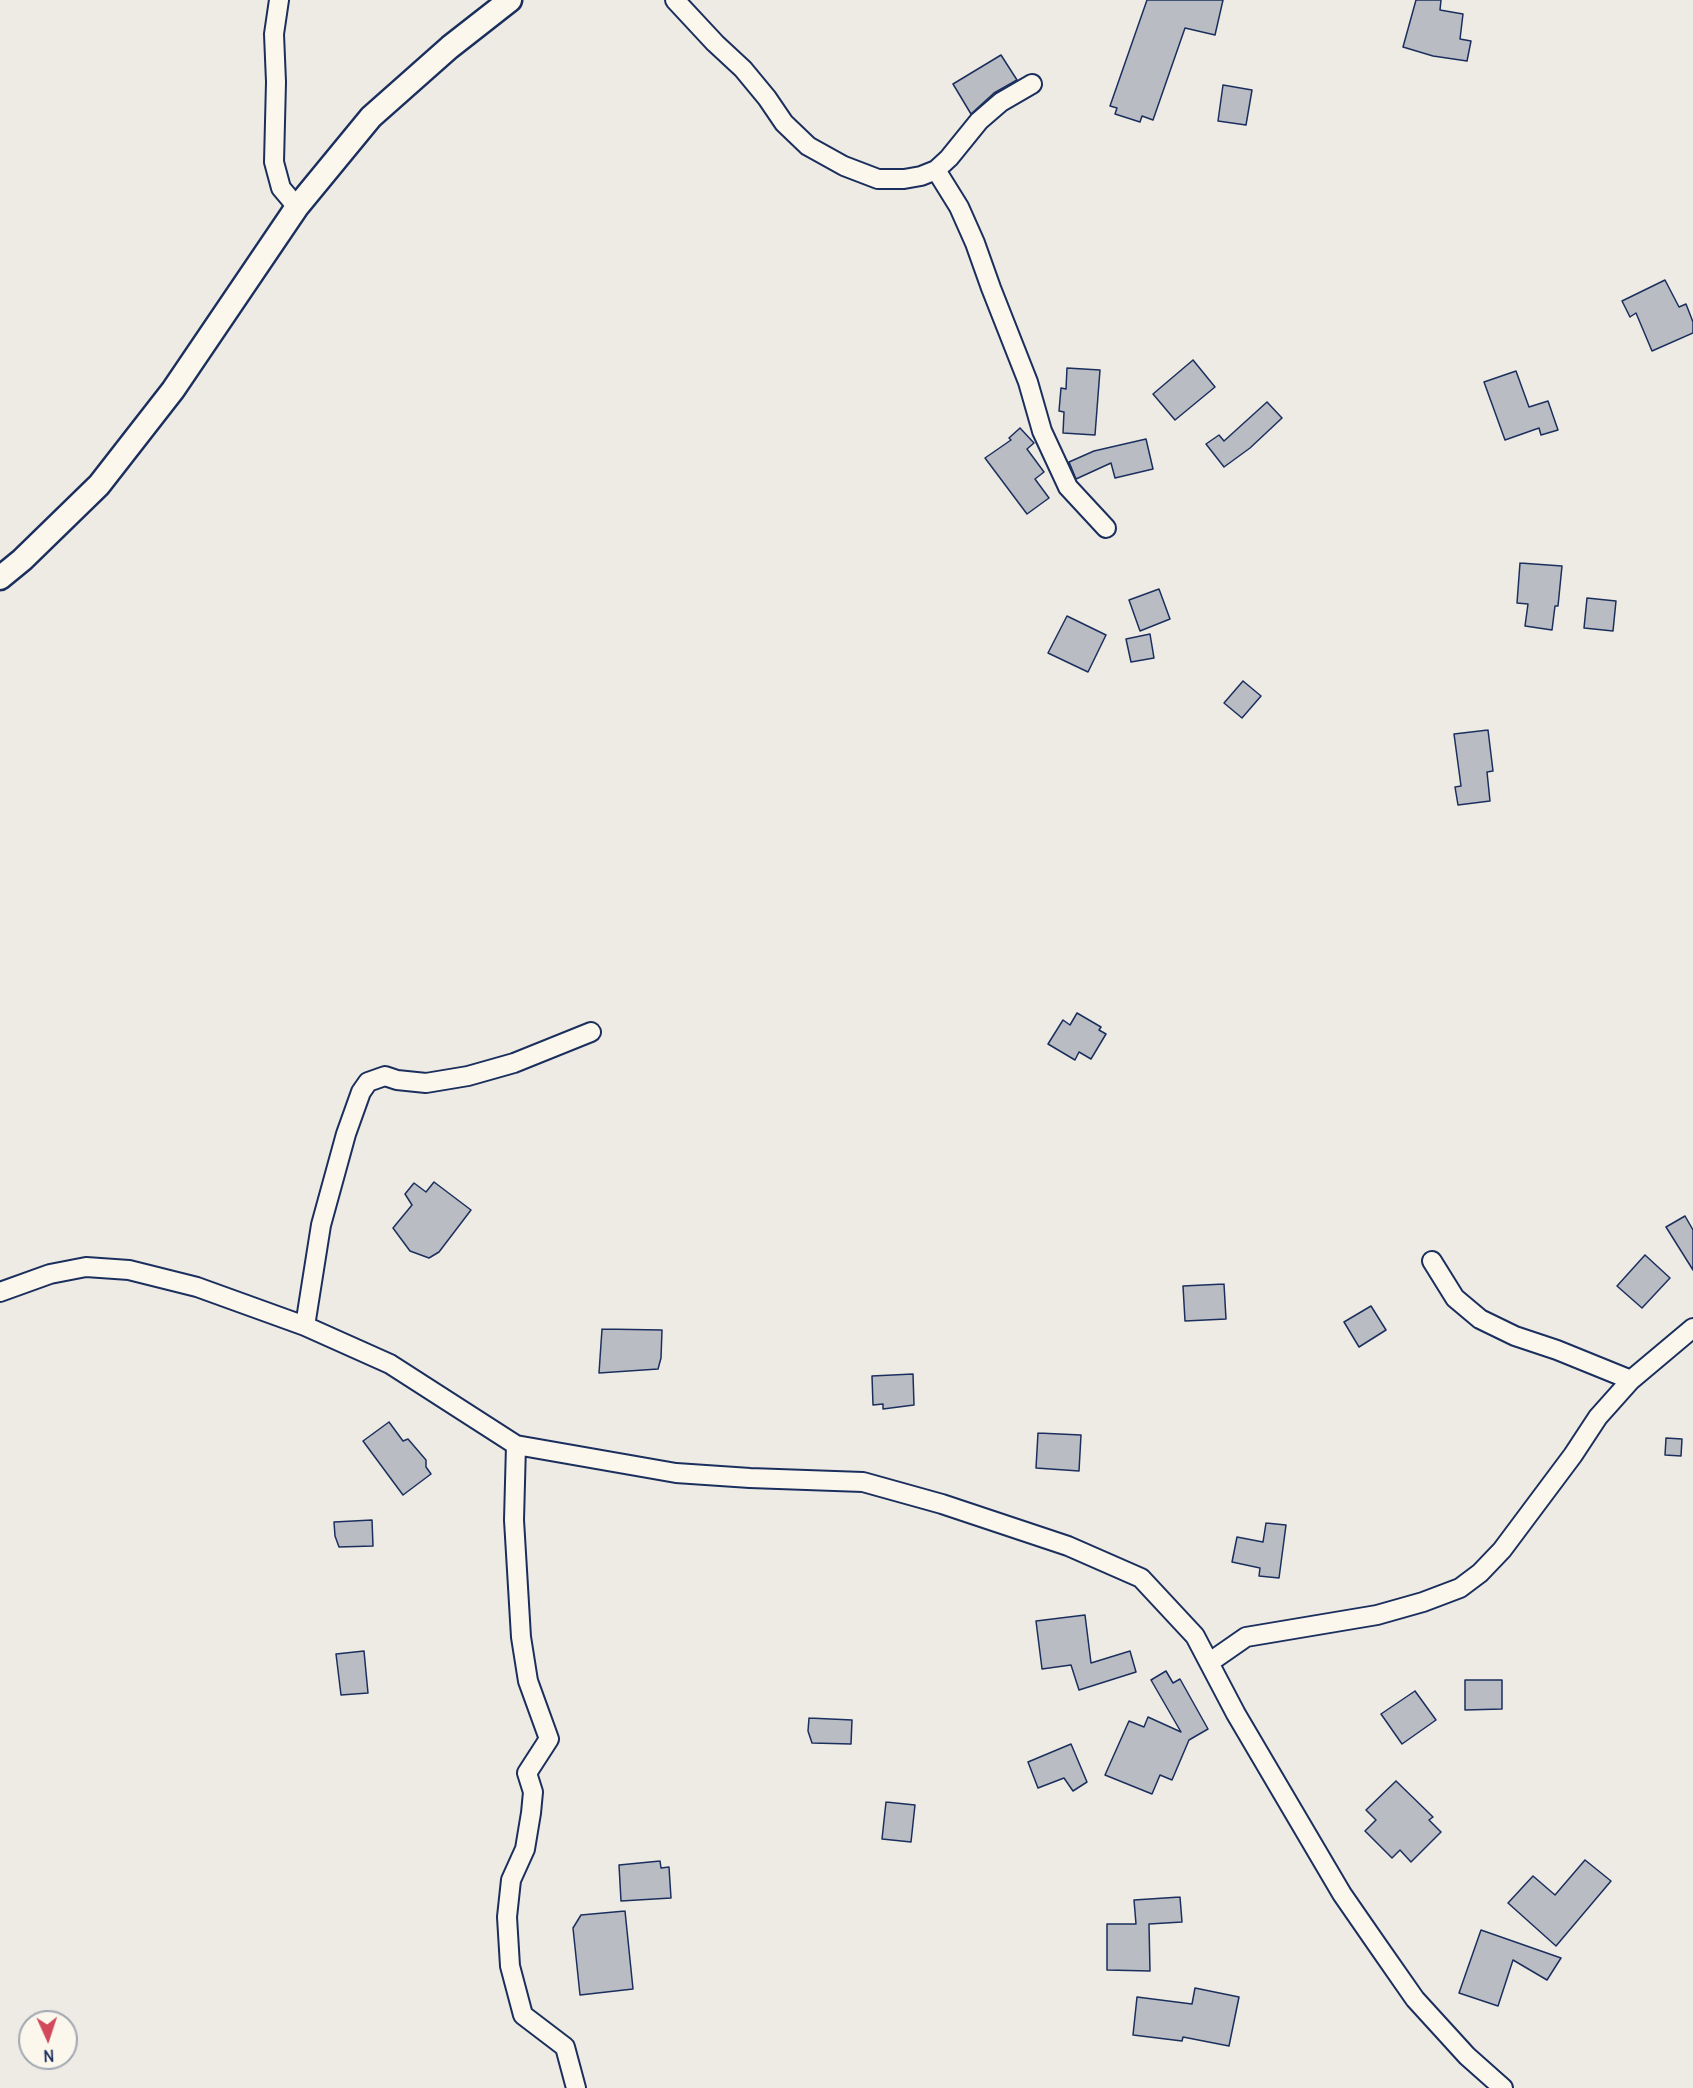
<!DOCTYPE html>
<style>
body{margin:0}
#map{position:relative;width:1693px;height:2088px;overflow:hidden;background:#eeebe4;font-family:Delius,sans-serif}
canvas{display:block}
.north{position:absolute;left:18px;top:2010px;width:60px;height:60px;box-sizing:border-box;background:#fbf7ec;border:2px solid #a1a7b3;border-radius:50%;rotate:177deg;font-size:16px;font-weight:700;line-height:24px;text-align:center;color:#1b2f5e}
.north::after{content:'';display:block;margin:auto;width:21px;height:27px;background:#d1495b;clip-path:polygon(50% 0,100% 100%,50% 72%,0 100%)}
</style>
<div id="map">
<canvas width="1693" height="2088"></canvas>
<div class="north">N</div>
</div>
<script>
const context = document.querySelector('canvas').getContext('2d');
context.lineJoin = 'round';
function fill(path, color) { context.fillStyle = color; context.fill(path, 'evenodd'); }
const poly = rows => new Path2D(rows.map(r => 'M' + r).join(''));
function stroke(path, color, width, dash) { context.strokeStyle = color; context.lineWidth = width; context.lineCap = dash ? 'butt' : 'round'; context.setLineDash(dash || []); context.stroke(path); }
const building = poly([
 [1147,0,1223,0,1215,35,1185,28,1153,120,1142,116,1140,122,1115,114,1117,108,1110,106,1147,0],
 [1416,0,1441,0,1440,10,1463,14,1460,39,1471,41,1467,61,1433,56,1403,47,1416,0],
 [1001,55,1017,80,994,93,971,114,953,84,1001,55],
 [1223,85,1252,90,1246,125,1218,121,1223,85],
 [1665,280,1679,307,1686,304,1693,322,1693,333,1652,351,1636,313,1630,317,1622,301,1665,280],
 [1193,360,1215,387,1175,420,1153,394,1193,360],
 [1067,368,1100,370,1095,435,1063,433,1064,412,1059,411,1061,388,1066,389,1067,368],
 [1516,371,1529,407,1548,401,1558,430,1541,435,1539,428,1505,440,1484,382,1516,371],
 [1267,402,1282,418,1250,448,1224,467,1206,444,1219,435,1224,441,1267,402],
 [1020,428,1034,443,1027,449,1044,472,1035,479,1049,498,1027,514,985,458,1011,440,1009,438,1020,428],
 [1146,439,1153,469,1115,478,1111,463,1076,479,1069,462,1094,451,1146,439],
 [1520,563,1562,566,1558,606,1555,606,1552,630,1525,626,1528,604,1517,603,1520,563],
 [1159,589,1170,619,1140,631,1129,600,1159,589],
 [1587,598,1616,601,1613,631,1584,628,1587,598],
 [1067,616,1106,635,1088,672,1048,653,1067,616],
 [1150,634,1154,658,1131,662,1126,639,1150,634],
 [1243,681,1261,696,1242,718,1224,703,1243,681],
 [1488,730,1493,771,1487,772,1490,801,1458,805,1455,787,1461,786,1454,734,1488,730],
 [1077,1013,1101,1027,1099,1030,1106,1034,1091,1059,1079,1052,1075,1060,1048,1044,1063,1020,1070,1025,1077,1013],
 [434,1182,471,1210,439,1252,429,1258,410,1251,393,1228,412,1205,405,1194,414,1183,426,1192,434,1182],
 [1685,1216,1693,1230,1693,1270,1666,1227,1685,1216],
 [1645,1255,1670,1278,1642,1308,1617,1286,1645,1255],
 [1224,1284,1226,1319,1185,1321,1183,1286,1224,1284],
 [1371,1306,1386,1330,1359,1347,1344,1322,1371,1306],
 [602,1329,662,1330,661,1358,658,1369,599,1373,602,1329],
 [913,1374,914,1405,883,1409,883,1404,873,1405,872,1376,913,1374],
 [389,1422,403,1441,408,1439,426,1460,426,1467,431,1474,403,1495,363,1441,389,1422],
 [1038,1433,1081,1435,1079,1471,1036,1468,1038,1433],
 [1666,1438,1682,1439,1681,1456,1665,1455,1666,1438],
 [372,1520,373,1546,339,1547,335,1536,334,1522,372,1520],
 [1266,1523,1286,1525,1279,1578,1259,1576,1260,1568,1232,1562,1237,1537,1263,1542,1266,1523],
 [1085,1615,1091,1663,1130,1651,1136,1672,1079,1690,1071,1665,1042,1669,1036,1621,1085,1615],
 [364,1651,368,1693,341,1695,336,1654,364,1651],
 [1166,1671,1173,1683,1180,1679,1208,1729,1189,1740,1172,1780,1160,1775,1152,1794,1105,1775,1129,1721,1144,1727,1148,1717,1181,1732,1151,1680,1166,1671],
 [1465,1680,1502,1680,1502,1709,1465,1710,1465,1680],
 [1415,1691,1436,1720,1402,1744,1381,1714,1415,1691],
 [809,1718,852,1720,851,1744,812,1743,808,1731,809,1718],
 [1071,1744,1087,1782,1073,1791,1064,1778,1038,1788,1028,1762,1071,1744],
 [1396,1781,1433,1817,1429,1820,1441,1832,1411,1862,1400,1850,1392,1858,1365,1831,1376,1820,1366,1810,1396,1781],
 [886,1802,915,1805,911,1842,882,1839,886,1802],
 [1585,1860,1611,1881,1556,1946,1508,1903,1533,1876,1555,1895,1585,1860],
 [660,1861,661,1868,669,1867,671,1898,621,1901,619,1865,660,1861],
 [1180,1897,1182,1922,1149,1924,1150,1971,1107,1970,1107,1924,1136,1924,1134,1900,1180,1897],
 [625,1911,633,1989,580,1995,573,1928,581,1915,625,1911],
 [1481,1930,1561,1958,1547,1980,1513,1960,1498,2006,1459,1993,1481,1930],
 [1195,1988,1239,1997,1229,2046,1183,2037,1182,2041,1133,2035,1137,1997,1192,2004,1195,1988]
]);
fill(building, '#b9bcc3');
stroke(building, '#1b2f5e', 1.5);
const minor = poly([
 [279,0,274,34,276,82,274,162,281,188,297,207],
 [675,0,715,43,743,69,767,98,784,123,808,146,844,166,878,179,904,179,921,176,936,170,949,158,979,121,1001,102,1032,84],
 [936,170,959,207,975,243,991,288,1028,382,1042,431,1068,487,1106,528],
 [1432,1261,1455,1298,1480,1319,1515,1336,1557,1350,1631,1380],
 [0,1292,50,1274,86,1267,129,1270,197,1287,305,1326,390,1364,516,1445,676,1473,750,1478,863,1482,942,1504,1068,1546,1141,1578,1195,1636,1236,1714,1342,1894,1378,1946,1415,1999,1467,2056,1503,2088],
 [305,1326,321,1225,346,1134,361,1092,368,1082,385,1076,397,1080,426,1083,468,1076,514,1063,591,1032],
 [516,1445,514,1520,521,1637,528,1681,549,1739,527,1773,533,1792,531,1813,525,1849,511,1880,507,1917,510,1966,523,2015,565,2047,576,2088],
 [1210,1662,1246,1637,1377,1615,1423,1602,1460,1588,1480,1573,1502,1550,1573,1455,1598,1417,1631,1380,1693,1328]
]);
const tertiary = poly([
 [0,578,22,560,99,485,173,390,297,207,371,117,450,47,510,0]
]);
stroke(minor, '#1b2f5e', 22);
stroke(tertiary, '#1b2f5e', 27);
stroke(minor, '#fbf7ec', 18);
stroke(tertiary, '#fbf7ec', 22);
</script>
